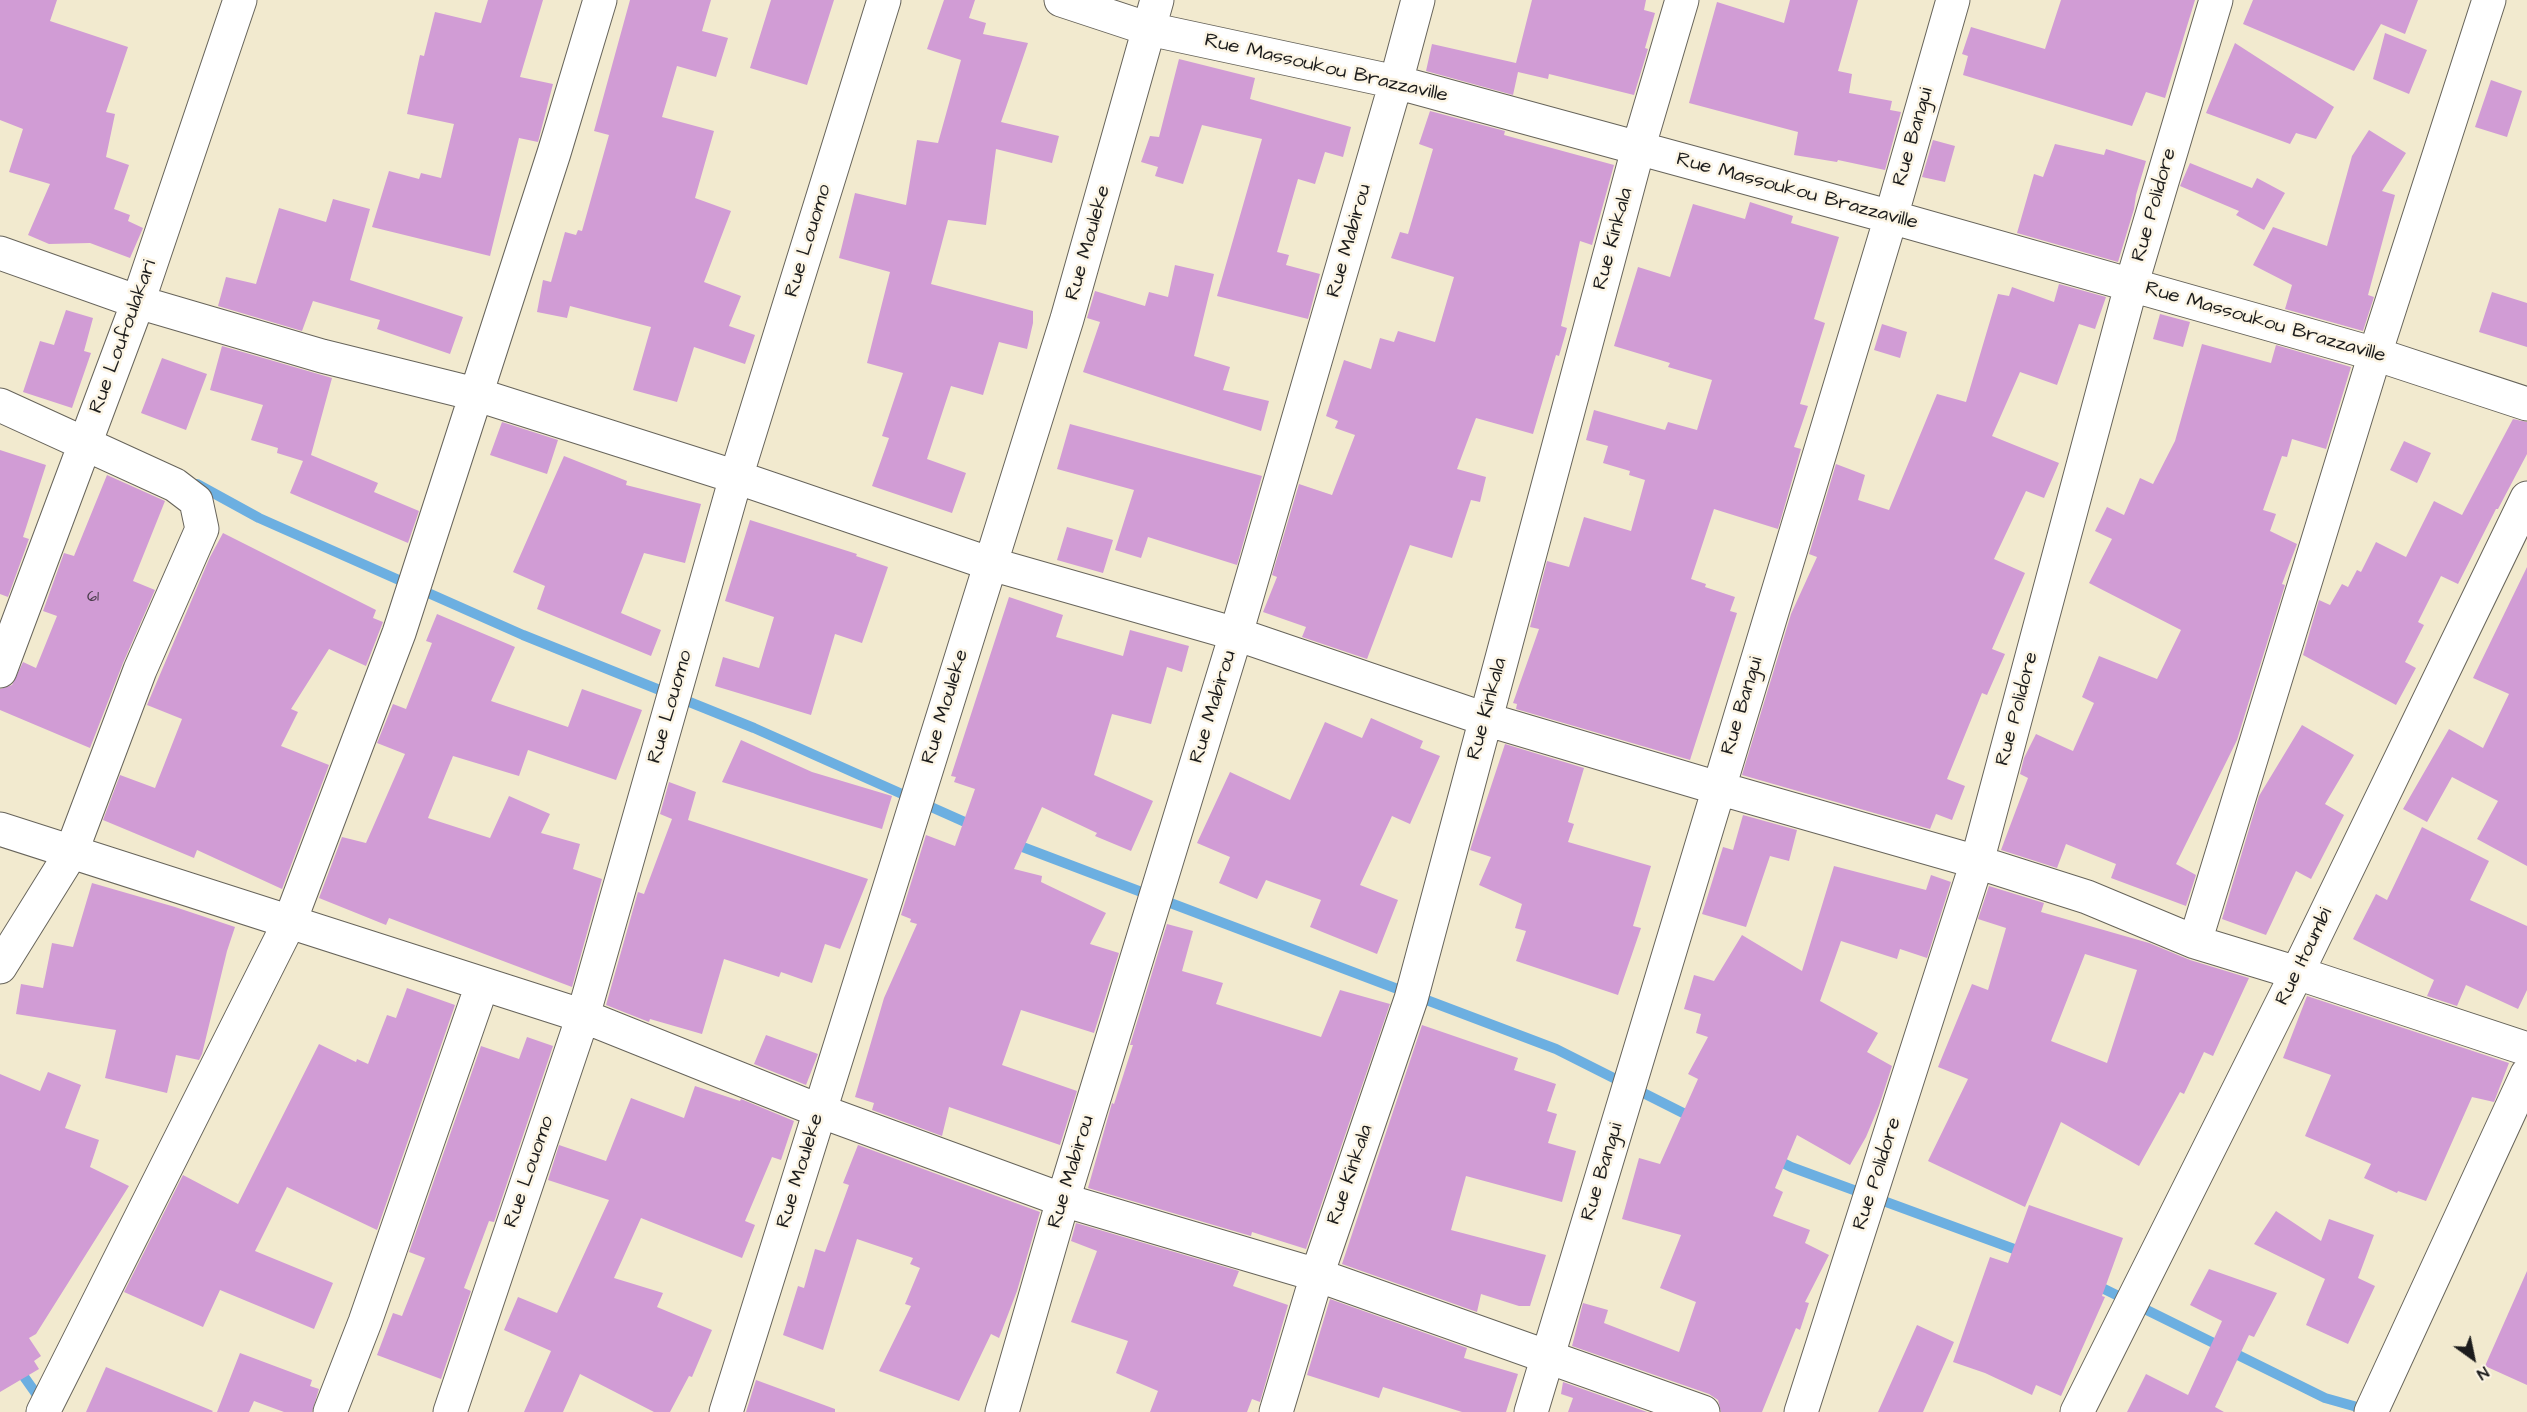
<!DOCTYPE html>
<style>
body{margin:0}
#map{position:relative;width:2527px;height:1412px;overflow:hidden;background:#f2eacf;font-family:"Architects Daughter",sans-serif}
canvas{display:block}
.north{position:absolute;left:2443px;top:1328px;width:60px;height:60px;-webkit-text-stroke:4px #fcf5e5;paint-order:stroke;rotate:147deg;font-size:16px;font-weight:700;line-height:24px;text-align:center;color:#1c1c1c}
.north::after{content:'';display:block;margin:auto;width:21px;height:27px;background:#1c1c1c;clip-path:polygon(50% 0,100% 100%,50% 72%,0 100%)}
</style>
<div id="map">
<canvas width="2527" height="1412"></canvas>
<div class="north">N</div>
</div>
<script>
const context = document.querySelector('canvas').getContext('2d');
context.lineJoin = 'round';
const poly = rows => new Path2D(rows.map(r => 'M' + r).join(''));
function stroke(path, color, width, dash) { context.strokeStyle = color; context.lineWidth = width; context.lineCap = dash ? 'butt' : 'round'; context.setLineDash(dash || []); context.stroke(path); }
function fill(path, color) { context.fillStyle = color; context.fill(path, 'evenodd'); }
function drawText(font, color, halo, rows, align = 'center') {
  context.font = font + ' "Architects Daughter",sans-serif'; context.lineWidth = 5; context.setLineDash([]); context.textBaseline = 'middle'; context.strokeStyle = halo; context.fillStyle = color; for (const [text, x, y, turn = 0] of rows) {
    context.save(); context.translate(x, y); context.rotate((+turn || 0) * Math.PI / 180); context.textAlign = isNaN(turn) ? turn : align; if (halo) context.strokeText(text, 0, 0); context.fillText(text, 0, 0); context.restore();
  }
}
stroke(poly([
 [197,484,259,518,523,635,754,728,976,827],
 [1012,843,1556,1049,1695,1119],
 [1773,1158,1791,1167,2025,1253],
 [2092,1283,2325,1398,2368,1410],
 [0,1343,42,1402]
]), '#6cafe1', 10);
fill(poly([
 [0,0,57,0,50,21,128,47,106,112,115,114,106,157,129,165,114,209,130,215,128,221,143,228,130,258,90,243,49,244,28,235,50,184,9,172,23,129,0,120],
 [488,0,543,0,520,77,553,84,538,142,519,138,490,256,372,227,389,171,419,179,421,173,441,178,454,124,407,114,420,55,424,56,435,12,481,23],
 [630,0,711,0,702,31,728,38,716,77,677,66,662,117,714,131,695,198,731,211,704,282,741,296,729,326,755,335,745,364,694,347,677,402,633,390,651,327,570,306,567,318,537,312,543,280,551,282,565,232,576,235,578,230,582,231,609,135,594,131],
 [771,0,834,0,807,85,750,68],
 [944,0,975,0,969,18,986,23,983,34,1028,43,1001,122,1059,136,1052,163,996,149,986,225,948,220,931,284,1033,311,1033,323,1027,349,999,342,983,395,951,386,927,459,966,473,952,513,872,486,889,438,882,436,903,373,867,363,890,272,839,258,855,193,906,205,917,140,938,143,961,60,927,49],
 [1532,0,1646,0,1644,10,1655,13,1645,48,1648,49,1634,95,1549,74,1548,79,1518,72,1513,95,1426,71,1432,44,1516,63],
 [1790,0,1858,0,1838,71,1852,74,1849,93,1892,101,1890,110,1901,112,1885,170,1838,160,1837,162,1794,155,1798,132,1689,103,1717,2,1784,23],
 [2061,0,2195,0,2165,98,2146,92,2132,126,1963,75,1968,56,1962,54,1971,27,2045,49],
 [2253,0,2418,0,2405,34,2381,24,2354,71,2243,24],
 [2385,33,2427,50,2409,94,2373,79],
 [2235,43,2334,107,2316,139,2296,133,2290,144,2206,113],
 [1179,59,1255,78,1250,99,1351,127,1343,157,1325,152,1315,184,1298,179,1277,252,1289,255,1286,265,1320,274,1308,319,1217,296,1262,139,1202,125,1183,184,1155,176,1158,167,1141,162,1150,136,1159,137],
 [2491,80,2522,91,2507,137,2475,127],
 [1430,111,1505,131,1504,135,1614,165,1592,245,1580,241,1561,326,1567,328,1559,356,1556,355,1533,434,1476,418,1457,469,1486,477,1480,502,1471,500,1452,558,1410,545,1367,659,1302,637,1306,627,1263,612,1277,577,1272,575,1299,484,1332,495,1355,435,1335,428,1338,421,1326,416,1344,360,1371,369,1380,338,1394,342,1398,331,1435,342,1454,277,1391,258,1400,232,1408,234,1433,149,1419,144],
 [2369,130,2406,153,2382,191,2395,195,2368,295,2374,297,2363,331,2285,309,2292,285,2253,265,2273,227,2327,246,2352,156],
 [1933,140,1955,146,1945,182,1922,177],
 [2055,144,2104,155,2106,149,2146,161,2136,195,2134,209,2118,262,2017,233,2034,174,2043,177],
 [2190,163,2252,188,2257,178,2285,193,2264,230,2236,215,2239,211,2180,186],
 [333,199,370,209,350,280,463,317,450,354,377,329,380,320,313,301,302,331,218,306,226,277,256,284,279,208,326,222],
 [1750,202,1793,216,1791,223,1839,237,1814,319,1825,323,1800,404,1808,406,1794,447,1801,449,1778,529,1714,509,1691,579,1706,584,1705,587,1735,597,1730,611,1737,613,1690,760,1516,709,1517,704,1513,703,1539,629,1530,627,1547,561,1569,567,1584,517,1631,531,1645,480,1629,475,1630,471,1603,463,1608,446,1586,440,1594,410,1665,430,1668,422,1697,430,1712,380,1668,367,1670,363,1614,346,1638,267,1670,277,1693,204,1745,219],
 [1175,265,1214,274,1194,356,1230,367,1223,390,1269,401,1261,431,1083,372,1100,322,1087,318,1095,291,1145,306,1149,292,1168,297],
 [2059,284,2106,297,2095,329,2079,324,2057,385,2020,372,1992,436,2059,463,2044,498,2026,491,1994,559,2025,573,1992,649,2005,654,1987,695,1982,693,1947,779,1965,786,1952,820,1936,814,1930,829,1742,775,1791,614,1817,557,1809,554,1836,464,1865,475,1858,500,1889,510,1937,394,1966,402,1998,294,2009,296,2012,287,2054,302],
 [2492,292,2527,303,2527,347,2479,332],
 [66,310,93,318,84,351,91,353,72,408,23,392,40,341,54,345],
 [2160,314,2190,322,2183,347,2153,339],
 [1882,324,1907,332,1900,358,1874,350],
 [2202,344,2271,363,2276,345,2351,367,2326,449,2292,439,2287,457,2282,456,2263,510,2276,514,2270,531,2297,544,2282,584,2285,585,2237,740,2176,864,2196,875,2186,906,2111,878,2116,864,2066,844,2057,868,2001,850,2028,778,2020,774,2024,758,2036,734,2073,751,2094,703,2082,697,2099,656,2157,679,2181,630,2089,583,2112,539,2095,531,2107,507,2124,515,2140,478,2153,484,2175,441],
 [222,346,332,378,311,455,378,483,374,492,419,511,408,543,290,493,303,461,277,453,278,448,251,440,263,405,210,390],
 [162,358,207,374,186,430,141,413],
 [2513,419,2527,422,2527,454,2498,509,2496,509,2458,584,2441,576,2418,622,2424,625,2405,662,2416,668,2396,705,2303,655,2319,600,2330,605,2342,584,2348,587,2357,570,2361,572,2376,542,2406,557,2434,501,2462,515],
 [502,422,558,440,547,474,490,455],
 [1070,424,1262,476,1237,565,1148,537,1141,558,1115,550,1134,490,1057,469],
 [2404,441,2431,453,2417,483,2390,470],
 [0,450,46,465,23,537,29,539,8,597,0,594],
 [564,456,627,481,626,485,701,504,685,563,644,553,621,613,661,630,651,656,537,609,545,586,513,572],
 [107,475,165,501,133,581,155,590,123,663,90,748,0,710,0,689,12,685,23,662,36,668,57,616,43,611,64,553,74,556],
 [750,520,857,554,856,556,888,567,862,643,835,634,811,715,715,686,723,657,759,668,774,617,725,601],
 [1067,527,1113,540,1103,573,1057,560],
 [223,533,376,610,373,618,383,622,366,666,329,649,291,709,298,712,281,746,329,765,282,889,197,850,194,858,103,820,120,775,155,788,182,719,147,705,210,557],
 [2527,567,2527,866,2477,839,2498,801,2452,777,2427,822,2403,809,2449,729,2483,748,2509,694,2473,678],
 [1009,597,1063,615,1056,637,1123,656,1130,630,1189,646,1182,672,1167,667,1151,724,1112,714,1094,775,1153,801,1131,851,1095,836,1097,833,1042,807,1014,869,1042,876,1041,882,1106,913,1090,944,1119,953,1094,1033,1021,1010,1002,1065,1077,1091,1060,1145,949,1107,942,1136,872,1110,874,1103,855,1097,884,998,917,924,910,922,911,919,901,915,926,835,955,846,975,789,954,782,956,777,951,776],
 [437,614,515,647,491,701,568,727,582,689,642,710,616,780,528,750,519,776,453,756,428,818,490,838,509,796,550,814,541,833,580,844,573,869,602,879,572,987,389,918,386,925,319,898,342,837,366,843,405,754,377,743,393,704,406,709,432,643,426,641],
 [1371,718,1423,741,1420,748,1440,756,1410,824,1392,816,1360,885,1398,900,1377,954,1310,927,1321,900,1266,880,1257,899,1219,883,1230,857,1197,843,1230,772,1290,800,1325,722,1362,738],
 [2302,725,2354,755,2325,804,2344,815,2311,879,2296,871,2266,935,2222,919,2259,796],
 [741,740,812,772,892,796,882,829,722,782],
 [1505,744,1584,768,1568,822,1574,824,1568,842,1651,866,1633,926,1641,928,1618,995,1516,961,1526,931,1515,928,1522,904,1479,885,1491,857,1470,850],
 [669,782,696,792,688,820,868,879,840,949,825,944,812,983,781,972,779,977,724,959,702,1034,650,1019,649,1022,606,1005,638,892,644,894,672,819,660,814],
 [1743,815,1797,830,1789,861,1770,856,1746,927,1702,914,1723,847,1733,850],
 [2422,827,2489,861,2470,900,2527,926,2527,990,2518,1009,2466,985,2457,1006,2427,996,2434,980,2353,939,2376,894,2387,900],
 [1834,866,1926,890,1931,875,1951,882,1927,958,1900,949,1897,959,1841,941,1820,1001,1878,1033,1867,1052,1892,1066,1879,1106,1866,1137,1850,1165,1797,1135,1775,1188,1783,1192,1773,1216,1810,1230,1805,1243,1829,1255,1805,1302,1809,1303,1800,1330,1796,1328,1762,1412,1721,1412,1718,1400,1709,1394,1572,1346,1583,1303,1608,1310,1604,1323,1679,1352,1696,1302,1660,1288,1681,1235,1622,1219,1639,1158,1660,1164,1698,1079,1688,1074,1708,1037,1696,1033,1701,1014,1684,1009,1694,975,1714,981,1742,935,1802,971],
 [92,883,175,907,235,927,227,951,202,1054,199,1060,176,1055,167,1093,105,1078,116,1030,16,1014,21,984,43,988,52,943,73,947],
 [1989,886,2044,903,2041,912,2149,943,2190,960,2249,978,2213,1056,2204,1052,2184,1094,2180,1092,2139,1166,2061,1122,2025,1207,1928,1161,1968,1079,1938,1067,1972,984,1988,990,2006,928,1978,919],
 [2085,954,2137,970,2107,1063,2051,1041],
 [1167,924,1193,931,1182,971,1223,983,1216,1004,1321,1037,1340,990,1390,1004,1306,1249,1252,1232,1251,1236,1088,1188,1112,1103,1114,1104,1133,1045,1130,1045],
 [407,988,455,1005,377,1230,287,1187,255,1251,333,1283,314,1329,220,1290,203,1327,124,1292,183,1175,238,1204,319,1044,356,1062,357,1059,368,1064,387,1015,396,1018],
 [2307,996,2509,1063,2494,1102,2472,1097,2426,1201,2398,1191,2397,1193,2364,1178,2371,1164,2305,1136,2331,1075,2283,1058],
 [1422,1025,1518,1058,1514,1070,1556,1084,1547,1111,1557,1114,1548,1143,1576,1151,1562,1202,1466,1176,1451,1230,1546,1255,1530,1306,1519,1306,1481,1294,1477,1312,1342,1264],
 [766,1035,818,1054,806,1085,754,1064],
 [527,1037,553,1046,494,1222,489,1221,464,1288,471,1291,441,1379,377,1355,393,1313,402,1316,425,1258,409,1252,481,1046,519,1059],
 [48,1072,81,1085,65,1128,99,1140,90,1167,129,1186,36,1334,29,1338,41,1356,34,1361,39,1369,0,1392,0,1074,40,1091],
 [695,1086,740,1101,741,1099,794,1121,781,1160,772,1157,745,1221,755,1225,742,1258,641,1218,614,1278,663,1293,657,1307,712,1330,692,1377,689,1376,670,1412,654,1412,580,1374,563,1412,524,1412,551,1351,504,1330,518,1297,557,1313,609,1200,548,1180,559,1145,606,1161,631,1098,684,1118],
 [858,1145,1040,1212,1017,1291,999,1338,991,1334,959,1401,879,1371,911,1306,905,1304,920,1268,910,1264,913,1258,857,1239,823,1350,783,1335,798,1286,804,1288,815,1249,825,1252,849,1185,843,1183],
 [2029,1205,2123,1238,2102,1296,2105,1297,2061,1396,2036,1385,2032,1395,1985,1373,1953,1362,1990,1257,2008,1263],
 [2276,1211,2321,1241,2329,1219,2374,1235,2358,1278,2375,1286,2348,1344,2306,1325,2325,1279,2254,1244],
 [1076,1223,1239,1271,1233,1286,1288,1305,1260,1402,1252,1399,1247,1412,1150,1412,1158,1391,1116,1373,1128,1341,1071,1322,1097,1251,1071,1241],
 [2209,1269,2277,1293,2254,1337,2249,1335,2215,1407,2224,1412,2127,1412,2146,1374,2188,1395,2222,1321,2190,1305],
 [2527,1271,2527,1385,2485,1366],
 [1330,1299,1467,1348,1464,1358,1518,1374,1506,1412,1462,1412,1383,1387,1379,1398,1307,1375],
 [1917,1325,1954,1342,1923,1412,1878,1412],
 [240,1353,312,1380,310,1386,319,1389,312,1412,284,1412,254,1401,249,1412,217,1412],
 [106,1367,213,1411,212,1412,86,1412],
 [756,1380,835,1409,835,1412,746,1412],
 [1563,1382,1647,1412,1568,1412,1573,1398,1561,1394]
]), '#d19cd5');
const minor = poly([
 [1061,0,1149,29,1396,82,1891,217,2375,354,2527,404],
 [0,253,138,302,322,356,475,394,736,477,991,564,1236,634,1485,719,1718,788,1977,862,2087,897,2195,942,2297,973,2527,1049],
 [0,405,175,485,196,501,202,529,140,670,71,853,0,967],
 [0,671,138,302,240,0],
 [0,829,583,1016,820,1111,1063,1200,1317,1275,1703,1412],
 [2195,942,2375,354,2489,0],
 [43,1412,290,921,399,633,554,153,600,0],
 [330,1412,365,1322,482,985],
 [450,1412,583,1016,736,477,884,0],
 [726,1412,1067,319,1157,0],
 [1002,1412,1063,1200,1236,634,1396,82,1418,0],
 [1276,1412,1317,1275,1411,999,1638,149,1682,0],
 [1531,1412,1891,217,1953,0],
 [1801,1412,1977,862,2131,286,2216,0],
 [2371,1412,2527,1074]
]);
const tertiary = poly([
 [2077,1412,2297,973,2527,498]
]);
stroke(minor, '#67645b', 35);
stroke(tertiary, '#67645b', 35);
stroke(minor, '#fff', 33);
stroke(tertiary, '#fff', 33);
drawText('16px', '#493c4a', null, [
 ["61",93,598]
]);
drawText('20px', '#1c1c1c', '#fcf5e5', [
 ["Rue Massoukou Brazzaville",1326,69,13],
 ["Rue Bangui",1914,137,-74],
 ["Rue Massoukou Brazzaville",1797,192,15],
 ["Rue Polidore",2155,205,-74],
 ["Rue Kinkala",1614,239,-75],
 ["Rue Louomo",809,241,-73],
 ["Rue Mabirou",1350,241,-74],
 ["Rue Mouleke",1089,243,-74],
 ["Rue Massoukou Brazzaville",2265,323,16],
 ["Rue Loufoulakari",124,337,-70],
 ["Rue Bangui",1743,706,-73],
 ["Rue Louomo",671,707,-74],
 ["Rue Mouleke",946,707,-73],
 ["Rue Mabirou",1214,707,-73],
 ["Rue Kinkala",1488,709,-75],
 ["Rue Polidore",2018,709,-75],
 ["Rue Itoumbi",2305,957,-64],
 ["Rue Mouleke",801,1171,-73],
 ["Rue Louomo",530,1172,-71],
 ["Rue Mabirou",1072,1172,-73],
 ["Rue Bangui",1603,1172,-73],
 ["Rue Polidore",1878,1174,-72],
 ["Rue Kinkala",1351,1175,-71]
]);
</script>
